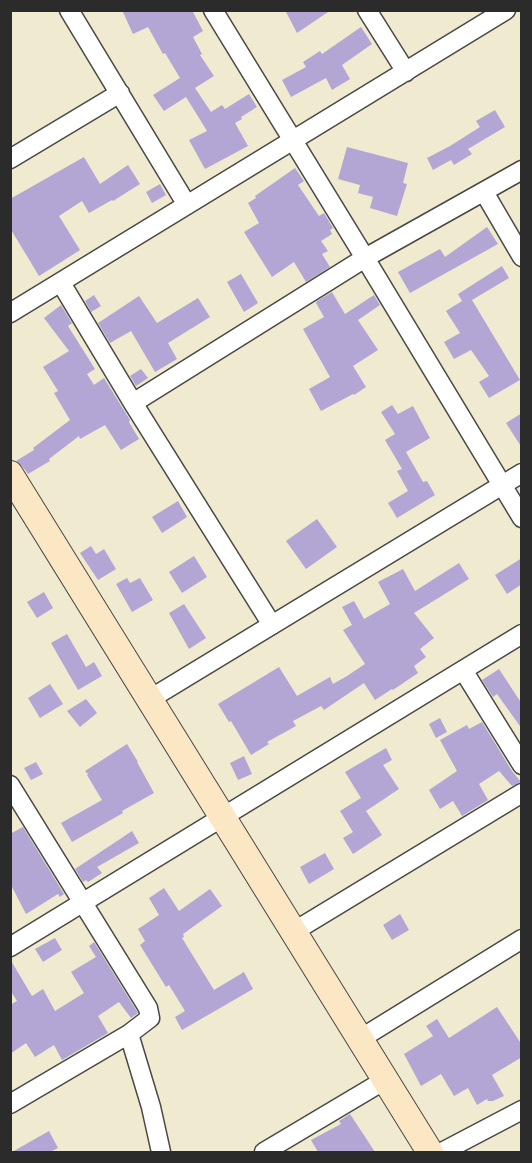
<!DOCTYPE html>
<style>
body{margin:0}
#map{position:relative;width:532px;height:1163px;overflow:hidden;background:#f0ead0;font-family:"Libre Bodoni",serif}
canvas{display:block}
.frame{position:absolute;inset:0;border:12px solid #2b2b2b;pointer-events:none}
</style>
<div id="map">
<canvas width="532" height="1163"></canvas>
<div class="frame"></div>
</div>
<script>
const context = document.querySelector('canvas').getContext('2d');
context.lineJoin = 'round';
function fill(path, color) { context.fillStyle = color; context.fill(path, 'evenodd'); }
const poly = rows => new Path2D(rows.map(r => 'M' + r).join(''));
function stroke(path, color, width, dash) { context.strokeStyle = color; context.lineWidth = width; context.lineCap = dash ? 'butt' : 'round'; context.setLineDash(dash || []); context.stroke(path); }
fill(poly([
 [122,10,192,10,203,31,193,37,202,54,200,55,214,76,195,88,211,112,222,105,225,109,249,94,257,107,241,117,242,119,235,123,248,146,205,169,189,140,207,131,186,97,164,111,153,95,180,78,165,53,163,54,148,27,133,34],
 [285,10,331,10,297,33],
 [361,27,372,44,342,65,350,79,332,90,326,78,291,97,282,80,306,67,303,62,320,51,322,54],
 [495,110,505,127,468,149,472,154,454,165,451,160,433,170,427,158,450,146,480,127,476,121],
 [347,147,408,163,403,183,407,184,397,216,370,208,373,197,358,193,360,185,338,179],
 [84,157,100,184,128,165,140,184,113,201,112,200,89,213,82,201,59,216,80,250,39,276,10,228,10,199],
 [295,168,304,181,298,185,319,216,324,213,333,228,330,230,332,234,321,241,328,251,322,254,330,267,306,282,294,262,272,277,244,232,259,223,248,203,256,198,255,196],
 [160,184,166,195,152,203,146,192],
 [487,227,498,244,410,293,398,272,440,249,445,257],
 [502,266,509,278,472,300,520,380,489,398,479,382,489,376,471,350,454,359,444,342,460,333,446,311,462,301,458,294],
 [241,274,258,303,244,312,227,282],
 [332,292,345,314,374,295,380,305,358,320,378,350,353,366,366,387,354,395,353,394,321,411,309,389,330,377,303,329,324,317,316,303,317,301],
 [94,295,101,306,91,312,85,301],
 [139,296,157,323,198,298,210,317,168,343,177,359,155,372,131,331,110,343,98,323],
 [61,305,72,323,68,326,95,369,87,374,94,385,104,378,130,420,129,422,139,439,121,450,105,425,80,439,79,436,49,459,50,461,28,474,22,466,16,461,34,450,33,448,70,420,54,393,58,391,43,367,69,351,44,318],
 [141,369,148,378,136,386,130,376],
 [392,405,398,414,413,406,430,438,406,452,423,482,427,481,435,495,397,518,388,503,408,491,397,471,402,469,385,440,395,434,381,412],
 [522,413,522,448,506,423],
 [178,501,187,517,162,533,152,517],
 [317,519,337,547,306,569,286,541],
 [91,546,96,554,104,549,116,569,98,580,80,553],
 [194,556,207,577,182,593,169,572],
 [522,558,522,584,507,594,495,575],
 [459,563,469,579,414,613,434,638,420,649,426,657,414,666,418,673,393,690,392,689,375,700,364,683,324,710,321,706,293,721,296,726,267,742,269,744,251,755,231,721,229,722,218,704,279,667,297,696,330,677,333,684,347,676,365,664,343,630,352,625,342,607,354,601,364,619,390,604,378,582,403,569,415,591],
 [127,578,130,583,140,578,153,600,132,612,116,584],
 [44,592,53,608,37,618,27,602],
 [184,604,206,638,189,649,169,613],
 [67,634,86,667,94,662,102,676,78,690,51,643],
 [499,669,522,704,522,729,497,694,493,697,482,680],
 [50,684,63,704,40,718,28,698],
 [86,699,97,713,80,727,67,711],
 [440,718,447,732,436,738,429,724],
 [482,722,512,771,521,782,512,786,499,771,479,784,488,800,462,816,453,801,440,809,429,790,457,771,440,740,467,725,469,729],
 [127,744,138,762,137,762,154,793,122,811,123,813,72,842,61,823,102,800,87,775,88,774,85,771],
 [386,748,392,760,383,765,399,789,366,811,382,835,353,854,343,838,353,832,340,811,361,798,345,772],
 [244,756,252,774,238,780,230,763],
 [36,762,43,774,31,780,24,768],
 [23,827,64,894,60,897,58,894,26,914,10,883,10,834],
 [132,831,139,843,97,867,102,873,88,882,86,880,83,882,75,869],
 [325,853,334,869,309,884,300,867],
 [164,888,179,911,210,889,222,906,183,934,184,937,182,938,214,990,244,972,253,989,182,1030,175,1017,185,1011,169,985,166,987,140,945,145,941,138,929,159,915,149,898],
 [400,914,409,930,392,940,383,925],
 [55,938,62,950,43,962,35,949],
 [94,942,138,1013,131,1018,119,1002,98,1016,108,1033,62,1060,54,1045,35,1057,26,1043,10,1054,10,1005,17,1001,10,990,10,959,32,996,43,989,55,1011,84,993,71,972,96,957,89,946],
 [497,1007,522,1045,522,1057,492,1075,504,1096,493,1101,488,1101,487,1099,477,1105,468,1088,454,1096,441,1074,421,1086,404,1054,433,1036,426,1026,437,1019,449,1038],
 [350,1114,375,1152,318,1152,311,1140,341,1124,339,1121],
 [49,1131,58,1148,50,1152,12,1152]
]), '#b3a6d4');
const street = poly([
 [69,10,187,205],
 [213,10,365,258,522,518],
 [367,10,406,72],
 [10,159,120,93],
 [484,192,522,257],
 [61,283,133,403,272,625],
 [10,313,506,10],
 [133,403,365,258,522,170],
 [463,670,522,765],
 [150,699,522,473],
 [10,785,148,1008,150,1018,129,1034,10,1104],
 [293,932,522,793],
 [10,947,522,634],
 [129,1034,151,1107,161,1152],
 [360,1039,522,939],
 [264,1152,385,1080],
 [442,1152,522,1110]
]);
const secondary = poly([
 [10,474,430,1152]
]);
stroke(street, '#494844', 21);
stroke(secondary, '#494844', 28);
stroke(street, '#fff', 18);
stroke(secondary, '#fbe7c3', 26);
</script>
